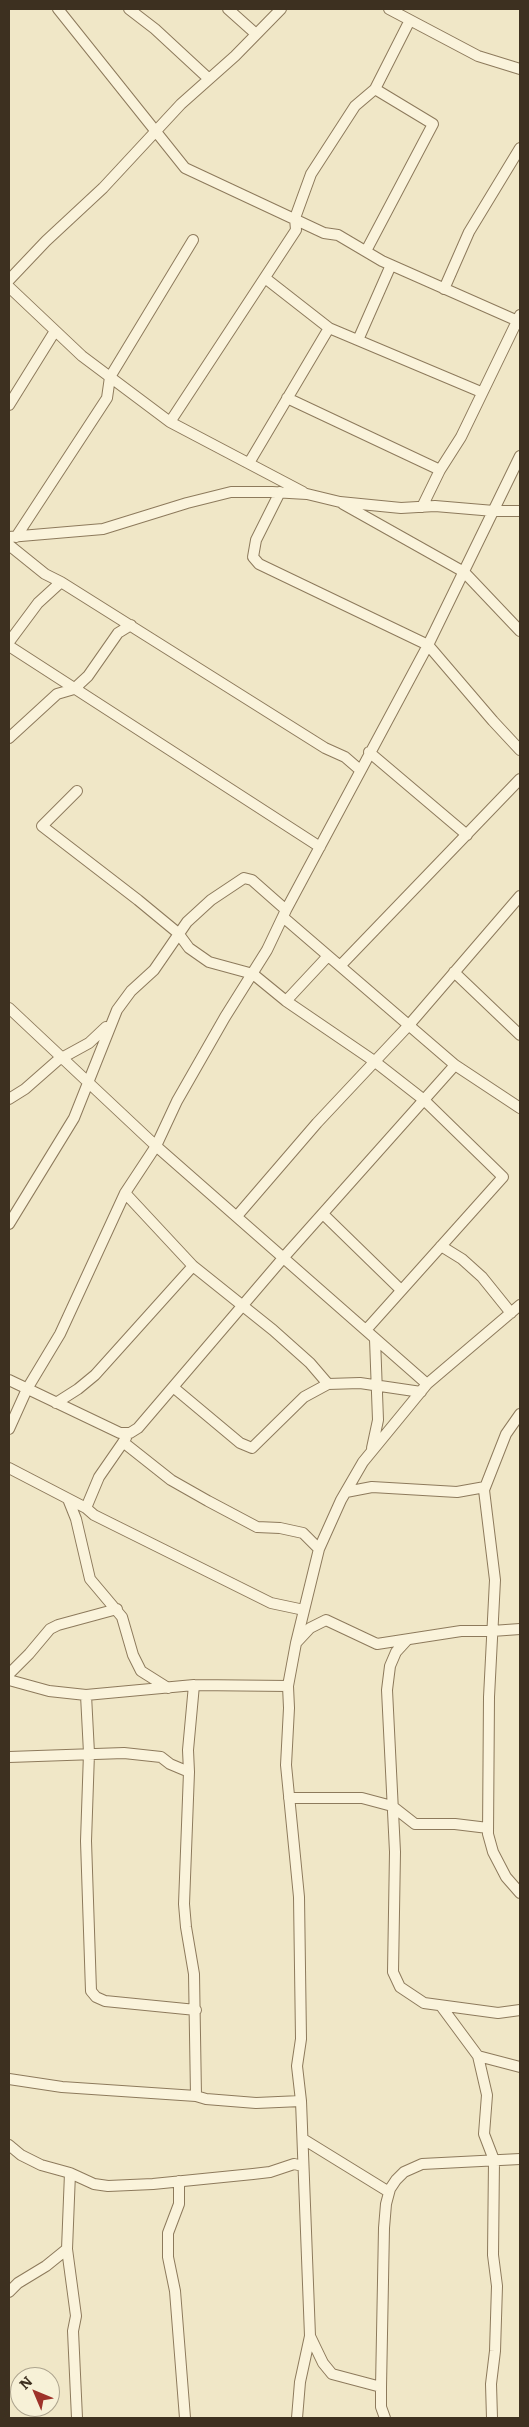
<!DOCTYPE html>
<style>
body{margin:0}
#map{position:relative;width:529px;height:2427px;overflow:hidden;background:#f0e7c7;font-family:Literata,serif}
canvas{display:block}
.frame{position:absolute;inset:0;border:10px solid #3d3020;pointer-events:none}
.north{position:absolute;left:10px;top:2367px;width:50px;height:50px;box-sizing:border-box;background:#f7f1d7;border:1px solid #ada48e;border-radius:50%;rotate:315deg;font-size:14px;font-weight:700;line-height:20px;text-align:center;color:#3d3020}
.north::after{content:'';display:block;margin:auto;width:18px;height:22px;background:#9e3229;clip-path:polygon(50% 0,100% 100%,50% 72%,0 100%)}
</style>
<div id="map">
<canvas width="529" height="2427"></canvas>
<div class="frame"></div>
<div class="north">N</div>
</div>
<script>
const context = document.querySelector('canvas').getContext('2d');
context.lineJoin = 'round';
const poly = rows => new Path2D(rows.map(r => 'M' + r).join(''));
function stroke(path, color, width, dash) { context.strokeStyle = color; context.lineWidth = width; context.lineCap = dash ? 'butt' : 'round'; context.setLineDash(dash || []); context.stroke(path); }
const minor = poly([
 [58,9,185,168,324,233,338,235,382,261,520,322],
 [129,9,155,29,209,79],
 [228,9,256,34],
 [389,9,478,56,520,69],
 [366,251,433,124,375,89],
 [265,278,329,328,481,392],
 [9,280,46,241,103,188,181,104,235,56,281,9],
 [9,287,82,356,170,422,303,492],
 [444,289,469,232,520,148],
 [358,340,391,265],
 [287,398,440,470],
 [9,405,55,331],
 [170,422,296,230,295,218,311,174,355,106,375,89,410,20],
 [249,463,329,328],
 [280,492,256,540,253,557,259,564,428,645,493,721,520,750],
 [343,504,464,572,520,631],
 [422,507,440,470,461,437,520,315],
 [9,537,103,529,187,503,231,492,272,492,307,494,340,502,401,508,435,506,494,511,520,511],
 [16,537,107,398,110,377,193,240],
 [9,545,45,574,61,582,38,603,9,642],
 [61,582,325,748,345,757,360,770],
 [9,646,320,847],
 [9,738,57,694,74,689,88,676,118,633,131,625],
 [369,752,467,835],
 [77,791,42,826,138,900,178,933,189,948,209,962,253,974,286,1001,374,1061,424,1100,503,1177,366,1330],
 [283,917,455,1065,520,1108],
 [340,966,520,779],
 [454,972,520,1035],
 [286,1001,328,956],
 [9,1008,156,1146,427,1384],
 [9,1099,25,1089,58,1060,89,1043,106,1027],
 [125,1193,193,1266,273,1330,310,1363,328,1384,360,1383,421,1392],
 [323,1214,401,1290],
 [237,1216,317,1123,409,1025,520,896],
 [9,1224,74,1118,117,1010,131,991,154,970,187,922,211,900,244,878,252,880,286,910],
 [441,1246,462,1259,482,1277,511,1313],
 [9,1380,120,1433,130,1433,138,1428,284,1257,455,1065],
 [173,1387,240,1443,252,1448,304,1397,328,1384],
 [56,1403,78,1389,95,1375,193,1266],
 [520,1414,506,1434,484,1490,495,1580,489,1697,488,1834,493,1852,506,1877,520,1893],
 [9,1429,27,1389,60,1334,125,1193,156,1146,177,1101,225,1017,267,950,286,910,428,645,520,456],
 [123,1442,171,1480,208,1501,257,1527,280,1528,303,1533,319,1549],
 [372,1448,378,1420,375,1339],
 [9,1468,86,1508,94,1515,271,1603,304,1610],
 [346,1492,372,1487,457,1492,485,1487],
 [68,1499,76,1519,90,1579,122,1617,133,1655,141,1671,168,1688],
 [86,1508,99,1477,126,1438],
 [407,1640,396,1652,390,1666,387,1690,395,1852,393,1972,400,1987,424,2003,498,2013,520,2010],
 [296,1643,310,1628,326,1620,377,1644,461,1631,492,1631,520,1629],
 [9,1674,29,1654,50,1629,58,1625,117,1609],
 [9,1680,49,1691,86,1695,194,1685,288,1686],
 [194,1685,188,1750,189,1772,184,1904,186,1927,194,1974,196,2096],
 [86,1695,89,1753,86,1841,91,1991,96,1997,105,2001,196,2010],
 [9,1757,124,1753,161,1757,170,1764,189,1772],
 [289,1798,362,1798,392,1806,415,1824,455,1824,488,1828],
 [441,2006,478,2056,487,2095,484,2134,494,2160,493,2255,497,2286,495,2351,491,2384,492,2418],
 [478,2056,520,2067],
 [9,2079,62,2087,196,2096,206,2099,256,2103,301,2101],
 [303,2139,389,2192],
 [9,2145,21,2155,41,2165,70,2173,94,2184,108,2186,153,2184,253,2174,270,2172,294,2164,303,2166],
 [70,2173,67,2249,76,2316,73,2331,77,2418],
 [179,2181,179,2204,168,2233,168,2257,175,2291,185,2418],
 [9,2292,18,2283,46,2266,67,2249],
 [310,2336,323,2363,332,2374,381,2387],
 [297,2418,300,2382,310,2336,301,2101,297,2066,301,2039,299,1897,286,1765,289,1708,288,1686,296,1643,319,1549,341,1500,363,1462,427,1384,520,1305],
 [385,2418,381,2407,381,2387,384,2228,386,2204,390,2189,396,2180,404,2172,422,2164,520,2159]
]);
stroke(minor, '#8d7a5c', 12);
stroke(minor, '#faf3db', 10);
</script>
